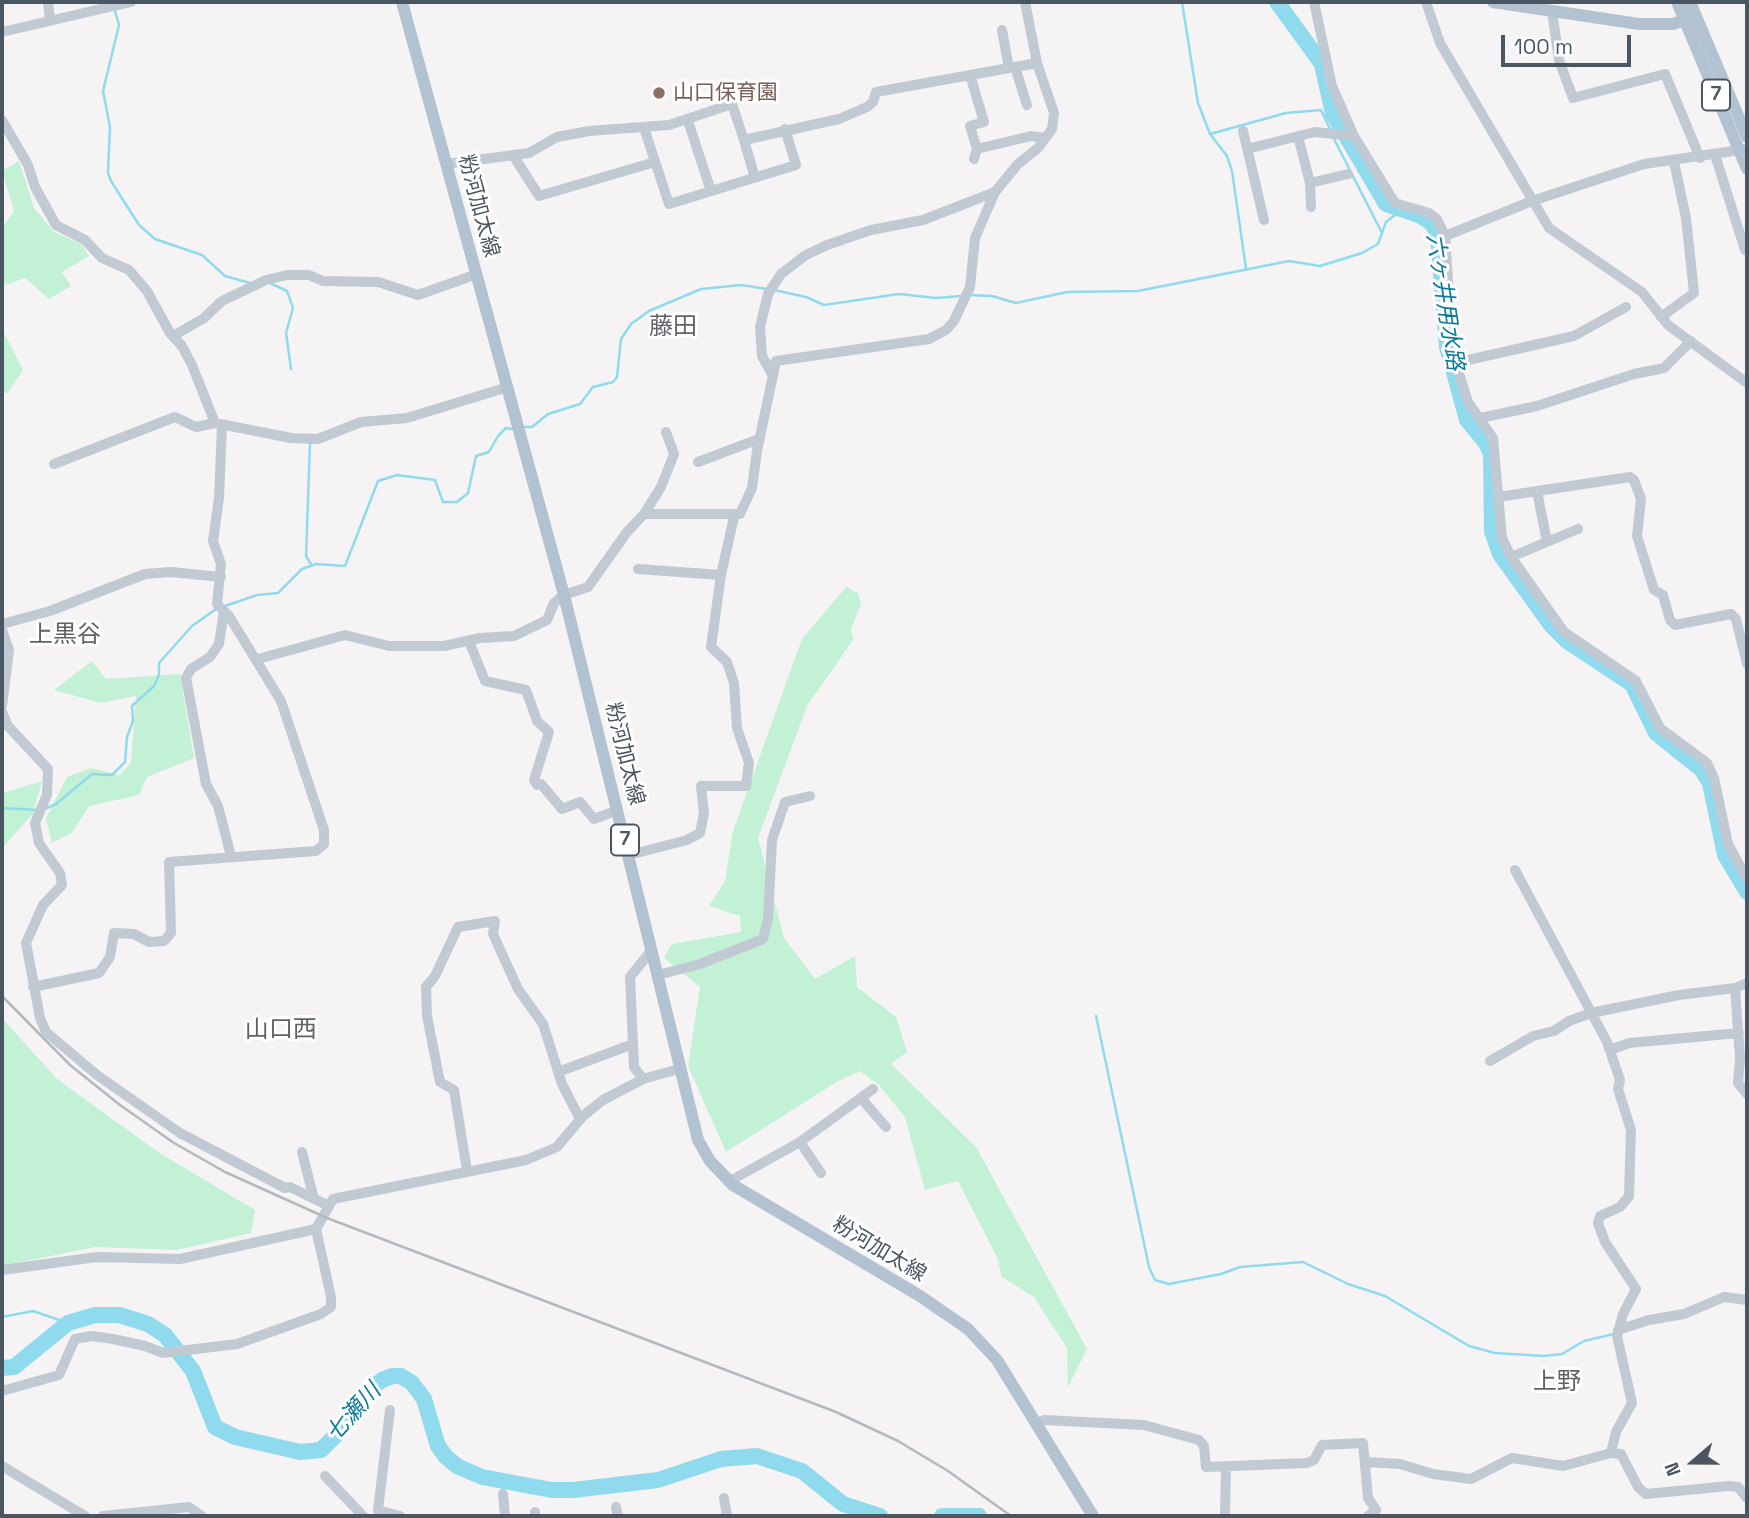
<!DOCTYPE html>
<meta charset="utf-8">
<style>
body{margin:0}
#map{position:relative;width:1749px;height:1518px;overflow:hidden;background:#f5f3f3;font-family:"Space Grotesk",sans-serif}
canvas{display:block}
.frame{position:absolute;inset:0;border:4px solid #4a5661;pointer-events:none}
.north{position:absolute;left:1658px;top:1427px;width:70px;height:70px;-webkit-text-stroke:5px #fff;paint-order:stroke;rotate:250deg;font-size:19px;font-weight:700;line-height:28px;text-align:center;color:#4a5661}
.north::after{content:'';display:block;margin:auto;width:24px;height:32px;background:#4a5661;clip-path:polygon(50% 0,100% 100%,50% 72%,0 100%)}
.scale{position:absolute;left:1501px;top:35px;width:130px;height:32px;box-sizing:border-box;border:4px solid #4a5661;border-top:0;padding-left:9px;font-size:21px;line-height:24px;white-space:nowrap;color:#4a5661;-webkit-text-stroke:5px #fff;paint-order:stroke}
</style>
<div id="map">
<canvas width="1749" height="1518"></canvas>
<div class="frame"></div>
<div class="north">N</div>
<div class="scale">100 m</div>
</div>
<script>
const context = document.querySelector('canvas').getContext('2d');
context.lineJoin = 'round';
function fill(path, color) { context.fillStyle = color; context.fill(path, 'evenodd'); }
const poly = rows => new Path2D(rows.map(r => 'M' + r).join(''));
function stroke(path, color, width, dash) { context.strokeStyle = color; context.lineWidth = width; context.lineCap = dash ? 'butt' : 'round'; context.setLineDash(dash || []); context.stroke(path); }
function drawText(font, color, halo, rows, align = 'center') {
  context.font = font + ' "Space Grotesk","Noto Sans JP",sans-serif'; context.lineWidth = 6; context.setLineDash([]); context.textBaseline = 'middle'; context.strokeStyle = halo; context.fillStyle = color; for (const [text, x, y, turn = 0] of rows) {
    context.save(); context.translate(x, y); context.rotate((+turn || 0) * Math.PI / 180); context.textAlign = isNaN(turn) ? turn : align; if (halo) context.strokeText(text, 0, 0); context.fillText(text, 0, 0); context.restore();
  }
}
fill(poly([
 [19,161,34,208,54,232,81,244,89,256,62,272,71,286,49,299,25,278,2,286,2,228,14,211,2,171],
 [2,329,23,370,8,393,2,392],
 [846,587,858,593,861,604,851,629,853,640,807,706,758,838,784,938,815,979,855,956,857,987,896,1017,907,1052,891,1064,976,1147,1087,1349,1068,1387,1067,1348,1034,1297,1002,1277,997,1257,958,1181,925,1190,905,1117,879,1085,860,1071,838,1081,726,1152,688,1066,700,987,664,958,672,944,741,932,740,916,709,906,725,881,733,831,802,639],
 [92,661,106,679,180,674,194,758,147,777,139,795,89,806,72,833,52,843,46,818,67,777,91,768,120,775,131,762,136,696,101,703,54,690],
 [42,781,33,814,2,848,2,793],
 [2,1018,57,1079,158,1152,255,1210,251,1233,177,1250,95,1247,2,1266]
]), '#c3f1d5');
stroke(poly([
 [1182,2,1198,103,1210,134,1227,156,1232,171,1246,269],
 [114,8,119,25,103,91,110,127,108,173,111,181,139,225,155,239,202,255,225,276,250,283],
 [1210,134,1286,113,1321,110,1331,131],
 [1333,137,1382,233],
 [270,283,287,291,293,308,286,333,291,369],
 [774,290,806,297,824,305,899,294,936,298,962,296],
 [969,295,992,296,1016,303,1067,292,1138,291,1289,261,1320,266,1362,253,1378,244,1386,222,1400,211],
 [525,427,532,427,548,414,580,404,593,387,613,382,617,377,621,339,631,324,649,311,701,289,741,285,767,289],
 [310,443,306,556,311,564],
 [225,606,257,595,278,593,302,569,316,564,345,566,378,481,397,475,435,480,443,502,457,502,468,493,476,456,489,452,498,436,506,428,512,429],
 [2,808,37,810],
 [47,808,56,804,92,774,112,775,125,762,127,737,133,721,132,706,154,686,159,675,159,663,192,626,216,609],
 [1096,1016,1149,1267,1155,1280,1169,1284,1221,1274,1240,1267,1303,1262,1348,1284,1385,1296,1469,1346,1495,1353,1544,1356,1562,1354,1584,1341,1614,1334],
 [2,1317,33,1311,68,1323]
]), '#90daee', 2.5);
stroke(poly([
 [1277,2,1322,64,1333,114,1386,204,1421,216,1433,224,1438,237,1447,347,1467,420,1486,443,1491,454,1492,531,1500,554,1551,625,1567,641,1632,684,1656,733,1701,769,1710,783,1725,855,1747,892],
 [2,1368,14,1367,68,1323,95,1315,119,1315,148,1324,165,1335,193,1371,215,1427,235,1437,300,1452,321,1450,343,1428,368,1391,382,1380,392,1376,401,1376,412,1383,424,1399,438,1446,446,1457,457,1466,482,1477,552,1490,573,1490,658,1480,721,1459,757,1456,802,1471,843,1504,880,1516],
 [942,1516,979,1516]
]), '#90daee', 16);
stroke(poly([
 [48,2,50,20],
 [1314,2,1332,86,1354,136,1395,203,1429,213,1437,219,1445,236,1453,354,1468,402,1493,438,1502,538,1511,557,1564,632,1636,681,1660,728,1707,763,1714,778,1728,844,1747,879],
 [1426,2,1440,43,1549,228,1642,292,1668,325,1747,383],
 [1552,11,1559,60,1573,98,1665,74,1700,158],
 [1002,30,1009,68],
 [2,32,131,2],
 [1015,67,1027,105],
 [970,75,984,122,970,126,977,149,974,159],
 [2,120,28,165,35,187,56,225,85,240,102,258,129,270,147,291,170,333,182,346,192,365,215,423,291,438,318,439,361,422,407,418,508,387],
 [688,121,711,191],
 [644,128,669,204,796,165,785,129],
 [1243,131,1264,220],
 [1298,136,1310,183,1311,207],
 [744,140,755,178],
 [977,149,1031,136,1045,138],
 [1247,149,1315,132,1354,136],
 [513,155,539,196,655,162],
 [1715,155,1745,250],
 [447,164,529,153,557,137,589,131,669,125,732,104,744,140,839,119,867,107,873,102,876,92,1037,63],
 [1310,183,1348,174],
 [1445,236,1532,201,1644,164,1747,149],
 [1661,317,1694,293,1686,218,1674,162],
 [173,336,204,318,222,301,266,280,287,275,309,275,323,281,378,282,418,295,477,274],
 [1455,363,1574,336,1626,307],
 [773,376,762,356,760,327,768,294,781,274,806,255,827,245,871,230,923,220,995,192],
 [1480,418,1537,406,1634,374,1664,368,1691,341],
 [698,462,759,439],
 [54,464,175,417,196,427,215,423],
 [1537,491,1547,542],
 [1498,497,1630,477,1634,480,1641,499,1637,536,1654,590,1663,595,1670,620,1675,625,1731,614,1736,619,1747,664],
 [644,514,661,487,674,454,666,432],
 [1511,557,1578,529],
 [638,569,721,575],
 [224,611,219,644,210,657,191,669,186,678,206,784,218,806,231,856],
 [2,624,50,611,145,574,171,572,221,577],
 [2,630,9,650,2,706],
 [469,641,485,681,526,690,537,721,549,732,534,780,537,785,541,784,562,809,580,802,594,819,618,810],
 [258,659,345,635,389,646,444,646,480,638,514,636,547,620,554,603,564,595,588,587,627,532,644,514,740,514,752,488,757,451,776,361,929,339,946,330,954,321,970,287,975,238,995,192,1018,164,1038,148,1052,129,1054,113,1037,63,1025,2],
 [2,712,8,726,48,769,47,795,35,823,39,843,60,873,62,885,43,905,26,943,40,1018,46,1032,97,1075,180,1133,285,1188,290,1187,327,1205],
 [629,855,687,840,700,833,704,813,701,786,746,786,749,763,737,728,734,683,727,662,711,647,721,575,734,517],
 [1515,870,1607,1042,1620,1080,1618,1089,1631,1130,1629,1196,1620,1207,1600,1216,1598,1223,1605,1242,1636,1289,1623,1314,1617,1336,1632,1403,1616,1432,1611,1453],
 [658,975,700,964,763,939,768,919,772,840,785,802,810,796],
 [33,987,99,973,110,957,114,933,134,934,149,942,164,941,171,933,169,862,316,851,324,844,324,830,281,701,229,616,217,604,221,564,213,541,219,498,222,426],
 [1735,988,1740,1058,1738,1083,1747,1094],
 [1610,1050,1629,1043,1739,1033],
 [1490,1061,1533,1036,1554,1031,1569,1021,1591,1013,1679,995,1735,988,1747,983],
 [558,1072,633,1044],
 [643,1079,634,1067,630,977,651,951],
 [861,1098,886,1127],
 [800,1142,821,1173],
 [302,1152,314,1199],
 [467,1171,454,1090,440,1082,427,1016,426,987,435,976,458,927,495,921,493,934,518,989,543,1024,562,1084,580,1119],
 [730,1181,800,1142,873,1089],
 [2,1270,97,1257,180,1259,316,1229],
 [1618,1330,1649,1320,1684,1314,1724,1297,1747,1300],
 [2,1391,59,1375,75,1339,92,1336,113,1339,145,1346,163,1353,237,1344,321,1314,331,1307,331,1297,316,1229,333,1199,526,1160,557,1147,583,1116,603,1100,643,1079,679,1069],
 [390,1410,378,1510,400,1516],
 [1036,1424,1044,1420,1144,1425,1199,1440,1204,1446,1206,1467,1307,1463,1314,1460,1322,1445,1363,1443,1368,1498,1376,1510,1368,1516],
 [1366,1462,1400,1464,1433,1474,1471,1479,1512,1458,1563,1466,1611,1453,1621,1454,1638,1487,1646,1494,1729,1486,1738,1487,1747,1498],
 [2,1466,85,1516],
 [325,1476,363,1516],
 [503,1494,505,1516],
 [724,1498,727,1516],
 [616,1507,618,1516],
 [535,1512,535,1516],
 [103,1516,189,1507,202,1516],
 [1225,1516,1226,1467]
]), '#c1cad2', 10);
stroke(poly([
 [402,2,564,595,698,1140,710,1161,733,1185,920,1296,968,1329,997,1360,1093,1516],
 [1493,2,1639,24,1673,24,1696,16],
 [1677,2,1747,169],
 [1690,2,1747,137]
]), '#b3c2d1', 12);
stroke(poly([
 [2,996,70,1065,120,1105,174,1143,225,1172,327,1218,836,1412,898,1441,948,1471,1011,1516]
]), '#b5b8bd', 2.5);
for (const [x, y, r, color] of [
 [659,93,7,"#8d6e63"]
]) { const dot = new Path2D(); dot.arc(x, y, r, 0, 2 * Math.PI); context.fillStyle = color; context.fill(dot); stroke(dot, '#fff', 2.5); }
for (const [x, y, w] of [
 [1716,95,28],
 [625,840,28]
]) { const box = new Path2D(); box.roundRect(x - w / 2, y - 15.5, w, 31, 5); context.fillStyle = '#fff'; context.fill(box); stroke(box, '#4a5661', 2); }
drawText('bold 19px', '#4a5661', null, [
 ["7",1716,95],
 ["7",625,840]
]);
drawText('21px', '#785e54', '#fff', [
 ["山口保育園",673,93]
], 'left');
drawText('21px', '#4a5661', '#fff', [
 ["粉河加太線",478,206,75],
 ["粉河加太線",624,754,76],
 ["粉河加太線",879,1250,31]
]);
drawText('italic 23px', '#0c7c9b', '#fff', [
 ["六ヶ井用水路",1444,302,81],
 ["七瀬川",354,1413,-48]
]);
drawText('24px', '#5f6368', '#fff', [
 ["藤田",673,327],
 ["上黒谷",65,635],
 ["山口西",281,1030],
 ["上野",1557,1382]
]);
</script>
